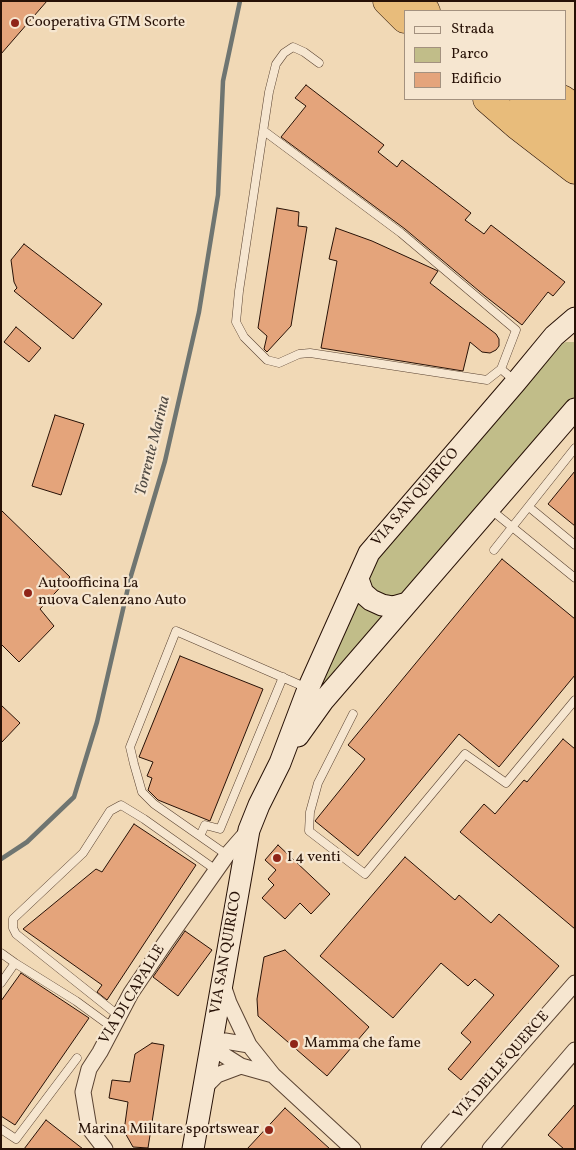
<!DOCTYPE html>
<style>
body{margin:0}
#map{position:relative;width:576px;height:1150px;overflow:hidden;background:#f1d9b6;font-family:Vollkorn,serif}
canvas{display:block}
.frame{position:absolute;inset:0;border:2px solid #271106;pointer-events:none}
.legend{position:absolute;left:404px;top:10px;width:162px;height:90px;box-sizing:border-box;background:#f6e6d0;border:1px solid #a3917f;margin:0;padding:6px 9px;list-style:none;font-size:15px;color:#271106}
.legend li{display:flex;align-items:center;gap:10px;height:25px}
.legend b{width:25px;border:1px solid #a3917f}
</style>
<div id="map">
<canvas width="576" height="1150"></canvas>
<div class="frame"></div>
<ul class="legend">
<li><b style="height:6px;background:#f6e6d0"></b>Strada</li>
<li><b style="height:14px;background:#c1bd89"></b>Parco</li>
<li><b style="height:14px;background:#e4a47b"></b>Edificio</li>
</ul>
</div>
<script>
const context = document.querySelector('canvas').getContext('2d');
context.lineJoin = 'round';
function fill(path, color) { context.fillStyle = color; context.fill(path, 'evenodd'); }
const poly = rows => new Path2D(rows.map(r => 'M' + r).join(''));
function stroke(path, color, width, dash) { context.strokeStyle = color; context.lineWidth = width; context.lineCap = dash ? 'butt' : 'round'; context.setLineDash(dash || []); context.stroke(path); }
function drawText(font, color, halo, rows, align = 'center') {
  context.font = font + ' Vollkorn,serif'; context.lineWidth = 4.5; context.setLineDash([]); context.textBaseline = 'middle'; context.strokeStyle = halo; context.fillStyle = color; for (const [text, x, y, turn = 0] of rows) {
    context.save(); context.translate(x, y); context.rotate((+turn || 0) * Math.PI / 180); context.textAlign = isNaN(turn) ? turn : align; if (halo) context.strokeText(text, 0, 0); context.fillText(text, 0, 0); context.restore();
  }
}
fill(poly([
 [566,342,575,342,575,399,407,594,391,600,369,589,368,564,559,345],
 [357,592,390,614,321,693,315,686]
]), '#c1bd89');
stroke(poly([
 [1,859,27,842,74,797,97,722,130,579,165,461,199,312,218,195,223,81,240,1]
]), '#6f7571', 4.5);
const building = poly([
 [1,1,47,1,1,54,1,1],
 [306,85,384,145,378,152,397,167,402,160,471,213,465,220,484,234,491,225,565,282,553,296,548,292,522,325,485,296,405,229,281,137,306,106,295,98,306,85],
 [277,208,299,212,298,226,307,227,291,326,267,352,264,349,267,336,258,328,277,208],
 [336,228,372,241,438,271,430,283,496,334,499,339,499,346,496,350,490,353,482,352,470,342,463,371,321,348,337,261,329,259,336,228],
 [24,244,102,304,73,339,14,291,17,288,14,282,11,260,24,244],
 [16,327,41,348,29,362,4,342,16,327],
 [55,415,84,424,61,495,32,486,55,415],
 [575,471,575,526,548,504,575,471],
 [1,510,70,577,40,609,54,626,19,662,1,644,1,510],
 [502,559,575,619,575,675,499,767,459,734,358,856,315,821,365,759,348,745,502,559],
 [180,656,263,689,210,821,158,800,148,790,152,778,147,776,153,762,139,757,180,656],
 [1,705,20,723,1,743,1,705],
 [563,739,575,749,575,929,460,832,484,804,495,814,524,780,527,782,563,739],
 [134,824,196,865,107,1000,97,992,102,985,23,929,96,869,102,872,134,824],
 [278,845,330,894,311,914,300,903,285,919,262,898,274,885,268,879,276,870,265,860,278,845],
 [405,857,455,900,459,895,491,923,499,914,559,966,461,1080,448,1069,471,1042,461,1033,494,995,475,979,468,986,441,963,393,1018,320,956,405,857],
 [185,931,212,950,178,996,153,977,185,931],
 [285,950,369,1027,327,1076,258,1016,257,999,264,957,285,950],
 [21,973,89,1018,15,1125,1,1116,1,1001,21,973],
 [152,1043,164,1045,148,1148,133,1147,124,1131,128,1102,109,1098,112,1080,130,1082,135,1054,152,1043],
 [575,1104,575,1149,564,1149,548,1135,575,1104],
 [285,1108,330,1149,247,1149,285,1108],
 [46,1120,83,1149,24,1149,46,1120]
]);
fill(building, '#e4a47b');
stroke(building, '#271106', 1);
const lane = poly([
 [319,63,304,52,293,47,284,53,276,64,269,92,239,291,236,322,244,337,267,360,279,363,299,354,310,353,487,380,501,369,515,381],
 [264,131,401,233,516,330,501,369],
 [529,507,575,545],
 [490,509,575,578],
 [494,550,575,448],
 [353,714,318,783,310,812,309,831,365,874,465,754,506,783,575,700],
 [200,836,205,825,220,829,283,677],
 [227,855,154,804,142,792,134,764,130,747,176,631,307,688],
 [1,953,15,963],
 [1,983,15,963,76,1001,113,1028],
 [119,1016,16,934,13,928,13,919,83,853,110,811,121,805,144,819,216,870],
 [1,1129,16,1139,77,1058]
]);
const street = poly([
 [223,985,229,1003,249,1045,273,1075,353,1149],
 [211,1047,225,1041,249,1045],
 [211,1047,241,1066],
 [204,1088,217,1075,241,1066,273,1075],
 [105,1149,89,1128,83,1092,89,1069,100,1052,131,993,165,943,227,855,248,831],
 [429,1149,575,983],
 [490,1149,575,1050]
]);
const secondary = poly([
 [358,579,363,593,371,600,382,605,393,607,407,603],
 [298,736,323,701,575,409],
 [193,1149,249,830,259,805,280,763,308,689,369,553,516,382,554,336,575,318]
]);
const highway = poly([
 [387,1,405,19],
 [410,1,426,11],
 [487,99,518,126,575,170],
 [524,99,575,138],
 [562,99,575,108]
]);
stroke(lane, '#5a4332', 9);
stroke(street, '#5a4332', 17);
stroke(secondary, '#271106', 23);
stroke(highway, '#271106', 29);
stroke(lane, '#f6e6d0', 8);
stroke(street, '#f6e6d0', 15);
stroke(secondary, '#f6e6d0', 21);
stroke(highway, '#e8bc7b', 28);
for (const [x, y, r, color] of [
 [15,23,5,"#8f2418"],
 [28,593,5,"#8f2418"],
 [277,858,5,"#8f2418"],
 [294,1044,5,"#8f2418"],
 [269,1130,5,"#8f2418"]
]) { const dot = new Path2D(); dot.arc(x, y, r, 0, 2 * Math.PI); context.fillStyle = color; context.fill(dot); stroke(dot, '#f6e6d0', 2); }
drawText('15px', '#271106', '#f6e6d0', [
 ["Cooperativa GTM Scorte",25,23],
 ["Autoofficina La",38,584],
 ["nuova Calenzano Auto",38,601],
 ["I 4 venti",287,858],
 ["Mamma che fame",304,1044],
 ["Marina Militare sportswear",259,1130,"right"]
], 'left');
drawText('15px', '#271106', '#f6e6d0', [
 ["VIA SAN QUIRICO",416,498,-49],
 ["VIA SAN QUIRICO",227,953,-80],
 ["VIA DI CAPALLE",133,995,-59],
 ["VIA DELLE QUERCE",502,1066,-49]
]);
drawText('italic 16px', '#514b44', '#f6e6d0', [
 ["Torrente Marina",154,446,-76]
]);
</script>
